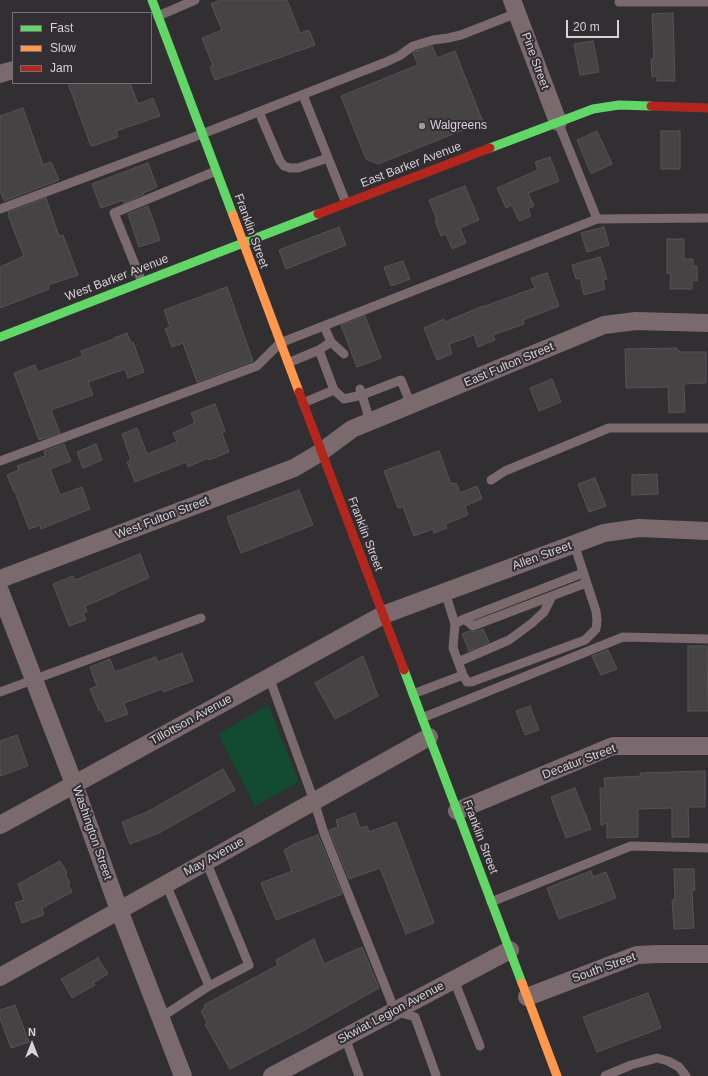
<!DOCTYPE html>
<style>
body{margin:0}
#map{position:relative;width:708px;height:1076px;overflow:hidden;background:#322f32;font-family:Arial,sans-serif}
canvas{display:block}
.legend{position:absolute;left:12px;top:12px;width:140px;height:72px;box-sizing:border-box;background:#332e33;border:1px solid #747074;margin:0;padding:5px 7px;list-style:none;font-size:12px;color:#d6d2d6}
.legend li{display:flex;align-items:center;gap:8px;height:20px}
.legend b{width:20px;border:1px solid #747074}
.north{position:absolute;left:12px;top:1024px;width:40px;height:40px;-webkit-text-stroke:3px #332e33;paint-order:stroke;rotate:0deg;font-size:11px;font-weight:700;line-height:16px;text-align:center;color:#d6d2d6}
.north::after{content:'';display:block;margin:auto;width:14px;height:18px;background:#d6d2d6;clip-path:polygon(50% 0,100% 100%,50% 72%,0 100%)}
.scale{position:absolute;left:566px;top:20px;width:53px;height:18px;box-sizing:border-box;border:2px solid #d6d2d6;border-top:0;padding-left:5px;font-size:12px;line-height:14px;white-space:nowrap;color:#d6d2d6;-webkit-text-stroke:3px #332e33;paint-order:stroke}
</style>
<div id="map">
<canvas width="708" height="1076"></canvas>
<ul class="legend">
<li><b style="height:5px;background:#63d668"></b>Fast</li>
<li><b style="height:5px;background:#ff974d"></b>Slow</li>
<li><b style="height:5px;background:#b3261e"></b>Jam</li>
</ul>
<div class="north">N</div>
<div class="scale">20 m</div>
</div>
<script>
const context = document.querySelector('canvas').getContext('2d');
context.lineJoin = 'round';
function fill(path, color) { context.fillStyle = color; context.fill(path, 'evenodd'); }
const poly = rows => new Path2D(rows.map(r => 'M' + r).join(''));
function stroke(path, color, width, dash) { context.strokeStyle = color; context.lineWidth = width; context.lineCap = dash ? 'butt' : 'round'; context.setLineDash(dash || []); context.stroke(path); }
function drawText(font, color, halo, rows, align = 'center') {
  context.font = font + ' Arial,sans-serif'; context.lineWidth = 4; context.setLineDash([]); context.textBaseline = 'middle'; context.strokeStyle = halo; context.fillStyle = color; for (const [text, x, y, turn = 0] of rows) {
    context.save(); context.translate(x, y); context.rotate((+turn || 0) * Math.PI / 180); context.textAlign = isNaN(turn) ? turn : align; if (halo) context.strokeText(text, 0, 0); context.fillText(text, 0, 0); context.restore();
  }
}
fill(poly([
 [268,705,299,782,255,806,218,734]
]), '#134a32');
const building = poly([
 [220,0,287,0,300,33,309,30,315,45,215,80,210,67,213,66,202,38,222,30,211,4,220,0],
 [673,13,675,81,657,81,657,76,652,77,651,59,654,59,652,14,673,13],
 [593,41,599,72,580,75,574,44,593,41],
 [432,46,437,58,455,51,483,122,378,164,366,159,341,96,418,65,413,53,416,51,432,46],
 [68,83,130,83,138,104,153,98,160,116,116,131,118,137,93,146,93,145,91,146,68,83],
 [23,108,43,165,51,162,59,180,4,201,0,191,0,116,23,108],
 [597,131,612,164,591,174,577,140,597,131],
 [661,131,680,131,680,169,661,169,661,131],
 [550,157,559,181,528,193,534,206,528,209,531,216,519,221,512,205,506,208,497,188,538,170,535,162,550,157],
 [148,163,157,187,143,193,144,194,124,203,123,200,101,208,92,184,148,163],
 [465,186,479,220,460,228,466,243,452,249,446,234,441,236,435,221,437,220,429,200,465,186],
 [46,198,59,236,63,235,78,275,48,285,49,289,0,308,0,267,24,256,8,215,9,214,8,212,46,198],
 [148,206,160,240,139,247,128,214,148,206],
 [339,227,346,245,286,269,279,250,339,227],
 [604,227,609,245,587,252,581,233,604,227],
 [667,239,684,239,684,259,693,259,693,266,697,266,697,281,692,280,692,289,670,289,671,273,667,273,667,239],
 [600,257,607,279,603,280,605,289,584,295,580,278,576,279,572,265,600,257],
 [403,261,410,279,391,286,384,267,403,261],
 [547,273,559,306,523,320,524,324,493,335,495,340,478,347,474,335,449,344,452,354,437,360,424,328,444,319,445,322,483,306,485,306,535,288,531,278,547,273],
 [227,287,253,361,197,382,183,343,172,347,165,329,170,327,164,310,227,287],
 [365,316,381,358,357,367,341,325,365,316],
 [127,333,131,343,133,342,144,372,128,378,125,369,88,382,93,395,51,410,60,433,39,440,14,373,35,365,38,372,83,356,81,351,114,339,114,338,127,333],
 [677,348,677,351,680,351,680,352,706,352,706,383,684,384,685,412,669,413,668,387,626,388,625,349,677,348],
 [552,379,561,402,539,411,530,388,552,379],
 [215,404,225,431,222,433,229,452,209,460,208,458,188,467,186,462,135,482,127,462,131,460,122,434,137,428,147,454,177,442,173,433,195,423,191,413,215,404],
 [64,444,71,461,50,469,60,495,82,487,90,509,41,529,40,525,29,529,15,492,14,492,7,475,19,470,17,466,45,456,44,451,64,444],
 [96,444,102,460,83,468,77,452,96,444],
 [439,451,451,484,456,483,460,493,477,486,482,499,465,506,468,515,445,524,447,528,434,533,433,529,414,536,403,507,398,508,384,471,439,451],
 [657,474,658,494,632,495,632,475,657,474],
 [595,478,606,506,589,512,578,484,595,478],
 [299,490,313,525,241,553,227,517,299,490],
 [140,554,149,578,116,592,116,593,85,606,87,612,83,613,86,620,69,626,53,584,73,576,75,580,140,554],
 [483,629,489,642,469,651,462,634,469,631,475,632,483,629],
 [688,646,707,646,708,711,688,711,688,646],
 [608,650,617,669,601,675,592,656,608,650],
 [182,653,193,681,163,692,162,689,124,703,128,714,106,722,101,710,99,711,90,689,97,686,90,667,110,659,115,672,156,657,158,662,182,653],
 [363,656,378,696,335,719,315,683,363,656],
 [530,706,539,730,525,735,516,711,530,706],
 [17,735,28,766,0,776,0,741,17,735],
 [223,769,235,790,159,833,130,844,122,822,147,812,223,769],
 [705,771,705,807,688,807,689,837,672,837,672,808,638,809,638,837,607,838,607,823,601,825,600,788,605,788,604,778,641,776,640,773,705,771],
 [575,788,591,829,566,838,551,797,575,788],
 [355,813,360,828,367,826,369,832,396,822,434,923,406,934,380,868,349,879,329,830,338,827,336,820,355,813],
 [318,835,342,894,276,920,261,883,292,871,284,850,294,844,318,835],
 [60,861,67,873,65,874,70,883,68,884,72,892,42,908,44,915,22,923,15,903,24,900,18,884,60,861],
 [674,869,694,869,695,890,692,890,694,928,674,929,672,900,675,900,674,869],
 [591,871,593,877,606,872,616,898,559,919,547,888,591,871],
 [314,939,324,964,362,947,379,988,306,1029,230,1069,205,1024,207,1023,201,1011,205,1008,204,1005,278,965,276,960,314,939],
 [98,958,108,974,93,983,95,985,72,998,61,979,98,958],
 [648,993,661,1028,597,1052,583,1017,648,993],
 [15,1005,29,1042,11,1048,0,1018,0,1010,15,1005]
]);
fill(building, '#464344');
stroke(building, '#565354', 1);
stroke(poly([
 [619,2,708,2],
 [158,16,195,0],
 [303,95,346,203],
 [259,112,280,161,284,166,290,168,298,168,328,158],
 [558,122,597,219],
 [0,209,202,134,386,62,399,56,413,46,433,40,448,38,461,35,517,13],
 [142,282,114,213,216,171],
 [324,326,331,342,344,354],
 [319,350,334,390],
 [288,363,319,350,331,342],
 [303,403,334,390,344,399,362,395,360,389],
 [370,421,362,395,401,380,411,405],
 [0,461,257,366,280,343,597,219,708,218],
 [491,480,505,471,609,428,708,428],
 [445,592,455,624,453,648,463,675,467,682,471,682,585,640,596,629,597,621,596,611,574,544],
 [464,619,473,626,586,583],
 [455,624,464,619,583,573],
 [458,662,509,640,532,623,544,612,552,596],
 [269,677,314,801,324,833,395,1011,415,1017,436,1075],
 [0,692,201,618],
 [413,694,463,675],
 [422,718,623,637,708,639],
 [166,884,209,986],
 [491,902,631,846,708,848],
 [454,980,480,1046],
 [160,1018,209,986,249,965,206,861],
 [345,1037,359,1076],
 [605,1076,631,1065,657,1058,668,1061,679,1067,686,1076]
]), '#7a6a6e', 9);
stroke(poly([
 [512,0,558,122],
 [0,74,13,70],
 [0,579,294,468,321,452,352,429,604,325,636,321,708,323],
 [0,591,74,784,119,910,183,1076],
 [457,811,613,746,708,746],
 [0,825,383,615,604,533,639,528,708,531],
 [0,977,429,737],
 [527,997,637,955,660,954,708,954],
 [272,1076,510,950]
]), '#7a6a6e', 18);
stroke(poly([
 [152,0,233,215],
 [490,148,593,109,619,105,651,106],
 [0,337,318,214],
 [404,670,522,983]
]), '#63d668', 9);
stroke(poly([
 [233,215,299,392],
 [522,983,557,1076]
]), '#ff974d', 9);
stroke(poly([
 [651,106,708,108],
 [318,214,490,148],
 [299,392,404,670]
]), '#b3261e', 9);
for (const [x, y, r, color] of [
 [422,126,4,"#9d999d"]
]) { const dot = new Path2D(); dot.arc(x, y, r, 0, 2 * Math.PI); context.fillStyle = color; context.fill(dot); stroke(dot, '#332e33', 1.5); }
drawText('12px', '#d6d2d6', '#332e33', [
 ["Pine Street",535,61,70],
 ["East Barker Avenue",411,165,-21],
 ["Franklin Street",251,231,70],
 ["West Barker Avenue",117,278,-21],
 ["East Fulton Street",509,365,-23],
 ["West Fulton Street",162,518,-21],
 ["Franklin Street",365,534,69],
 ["Allen Street",542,556,-20],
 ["Tillottson Avenue",191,720,-29],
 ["Decatur Street",579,762,-21],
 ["Washington Street",92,833,71],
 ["Franklin Street",480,837,69],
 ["May Avenue",214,857,-29],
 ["South Street",604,968,-20],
 ["Skwiat Legion Avenue",391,1013,-28]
]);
drawText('12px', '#d6d2d6', '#332e33', [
 ["Walgreens",430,126]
], 'left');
</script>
